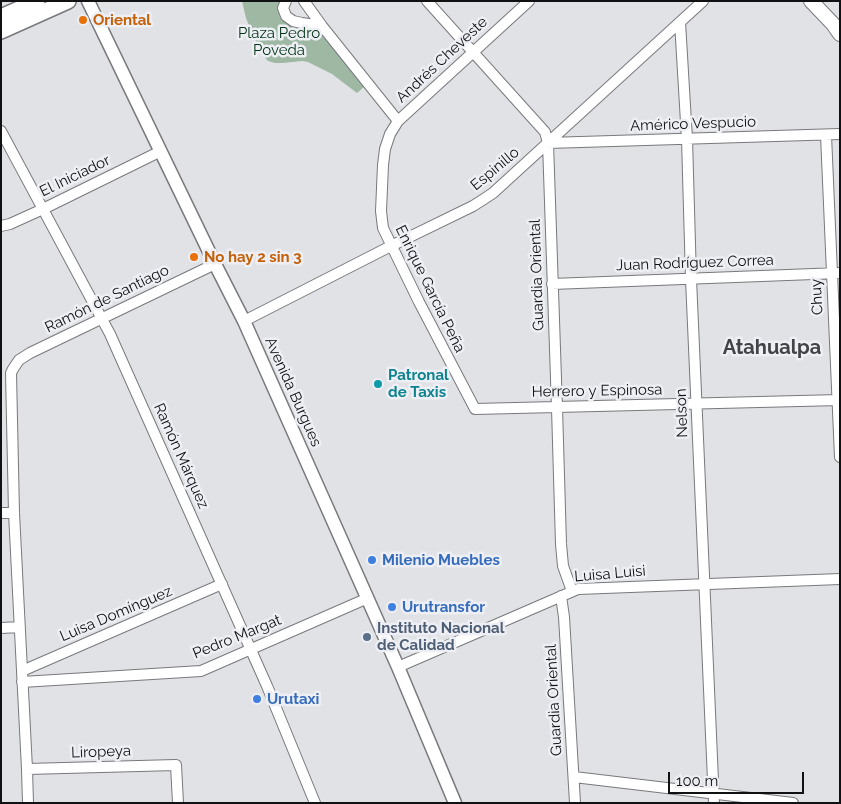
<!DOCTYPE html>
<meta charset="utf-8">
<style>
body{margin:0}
#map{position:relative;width:841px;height:804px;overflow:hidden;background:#e1e2e6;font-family:Raleway,sans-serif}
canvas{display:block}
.frame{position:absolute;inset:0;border:2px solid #101112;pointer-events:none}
.scale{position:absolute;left:668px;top:772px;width:136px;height:22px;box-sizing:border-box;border:2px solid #101112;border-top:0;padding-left:6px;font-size:15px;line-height:18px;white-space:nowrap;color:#101112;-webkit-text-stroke:4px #eeeff4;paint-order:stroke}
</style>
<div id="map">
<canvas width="841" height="804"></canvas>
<div class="frame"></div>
<div class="scale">100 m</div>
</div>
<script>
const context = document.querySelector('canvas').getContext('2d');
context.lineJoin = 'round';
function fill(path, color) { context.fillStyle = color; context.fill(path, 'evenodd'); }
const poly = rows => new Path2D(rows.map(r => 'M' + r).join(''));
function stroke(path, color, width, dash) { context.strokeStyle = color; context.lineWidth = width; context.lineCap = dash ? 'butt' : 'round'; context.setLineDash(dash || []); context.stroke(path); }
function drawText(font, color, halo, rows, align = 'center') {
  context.font = font + ' Raleway,sans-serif'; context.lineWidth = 5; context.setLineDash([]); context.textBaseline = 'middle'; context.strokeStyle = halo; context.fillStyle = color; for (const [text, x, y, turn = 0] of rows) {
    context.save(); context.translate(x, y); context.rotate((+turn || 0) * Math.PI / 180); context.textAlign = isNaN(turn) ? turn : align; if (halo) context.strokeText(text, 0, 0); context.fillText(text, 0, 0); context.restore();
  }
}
fill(poly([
 [242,1,280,1,278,9,280,17,283,20,294,25,296,28,318,33,328,38,365,86,357,93,332,74,308,62,302,61,283,63,275,63,268,61,262,54,254,38,246,18]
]), '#9eb8a4');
const minor = poly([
 [286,1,283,8,286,16,293,21,302,23,322,26],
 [304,1,322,26,398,121,390,134,385,149,383,165,381,211,383,228,419,302,475,409,840,400],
 [427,1,545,132,548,143,557,408,561,544,563,566,572,591],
 [680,22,687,139,691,279,714,803],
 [398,121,529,1],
 [1,131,110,334,267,686,315,803],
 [826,135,840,457],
 [548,143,840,134],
 [1,226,10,224,43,209,161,151],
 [552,284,840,273],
 [244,321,391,246,473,206,484,199,493,193,703,1],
 [1,513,14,513],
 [561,596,564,617,575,803],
 [1,628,20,627],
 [398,667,578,589,840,579],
 [22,671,222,584],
 [22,682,201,671,368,598],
 [27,769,176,765,178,803],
 [574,777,793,803],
 [28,803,27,769,14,513,11,373,13,369,19,360,30,353,215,264]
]);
const tertiary = poly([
 [88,1,215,264,244,321,398,667,455,803]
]);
const secondary = poly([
 [811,1,833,24,840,34]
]);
const primary = poly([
 [1,17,37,1],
 [1,31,68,1]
]);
stroke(minor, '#78797d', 12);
stroke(tertiary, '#78797d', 15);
stroke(secondary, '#78797d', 16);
stroke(primary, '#78797d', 18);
stroke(minor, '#fff', 10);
stroke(tertiary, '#fff', 12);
stroke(secondary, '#fff', 14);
stroke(primary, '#fff', 15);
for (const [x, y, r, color] of [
 [83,20,5,"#e8710a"],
 [194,257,5,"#e8710a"],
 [378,384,5,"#0f9aa8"],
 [372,560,5,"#3f7fe0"],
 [392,607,5,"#3f7fe0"],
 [367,637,5,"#5c6f8a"],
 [257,699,5,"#3f7fe0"]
]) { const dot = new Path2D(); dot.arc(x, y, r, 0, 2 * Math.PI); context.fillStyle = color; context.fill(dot); stroke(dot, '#eeeff4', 2); }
drawText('bold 15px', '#c56008', '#eeeff4', [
 ["Oriental",93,20],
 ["No hay 2 sin 3",204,257]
], 'left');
drawText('15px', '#003315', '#eeeff4', [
 ["Plaza Pedro",279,33],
 ["Poveda",279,50]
]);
drawText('15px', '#101112', '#eeeff4', [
 ["Andrés Cheveste",442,60,-43],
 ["Américo Vespucio",693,124,-2],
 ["Espinillo",495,169,-40],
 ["El Iniciador",75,176,-26],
 ["Juan Rodríguez Correa",695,263,-2],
 ["Guardia Oriental",537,275,-92],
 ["Enrique García Peña",430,289,64],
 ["Chuy",817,297,-93],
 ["Ramón de Santiago",107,299,-26],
 ["Herrero y Espinosa",597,391,-1],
 ["Avenida Burgues",293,392,66],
 ["Nelson",682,413,-92],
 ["Ramón Márquez",181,456,66],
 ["Luisa Luisi",610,574,-5],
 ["Luisa Domínguez",116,614,-23],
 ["Pedro Margat",237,637,-22],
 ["Guardia Oriental",554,700,-93],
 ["Liropeya",101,752,-2]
]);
drawText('bold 15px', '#0d838f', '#eeeff4', [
 ["Patronal",388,375],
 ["de Taxis",388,392]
], 'left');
drawText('bold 15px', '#366cbe', '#eeeff4', [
 ["Milenio Muebles",382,560],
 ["Urutransfor",402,607],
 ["Urutaxi",267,699]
], 'left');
drawText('bold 15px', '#4e5e75', '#eeeff4', [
 ["Instituto Nacional",377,628],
 ["de Calidad",377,645]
], 'left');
drawText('bold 20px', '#424346', '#eeeff4', [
 ["Atahualpa",772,348]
]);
</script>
